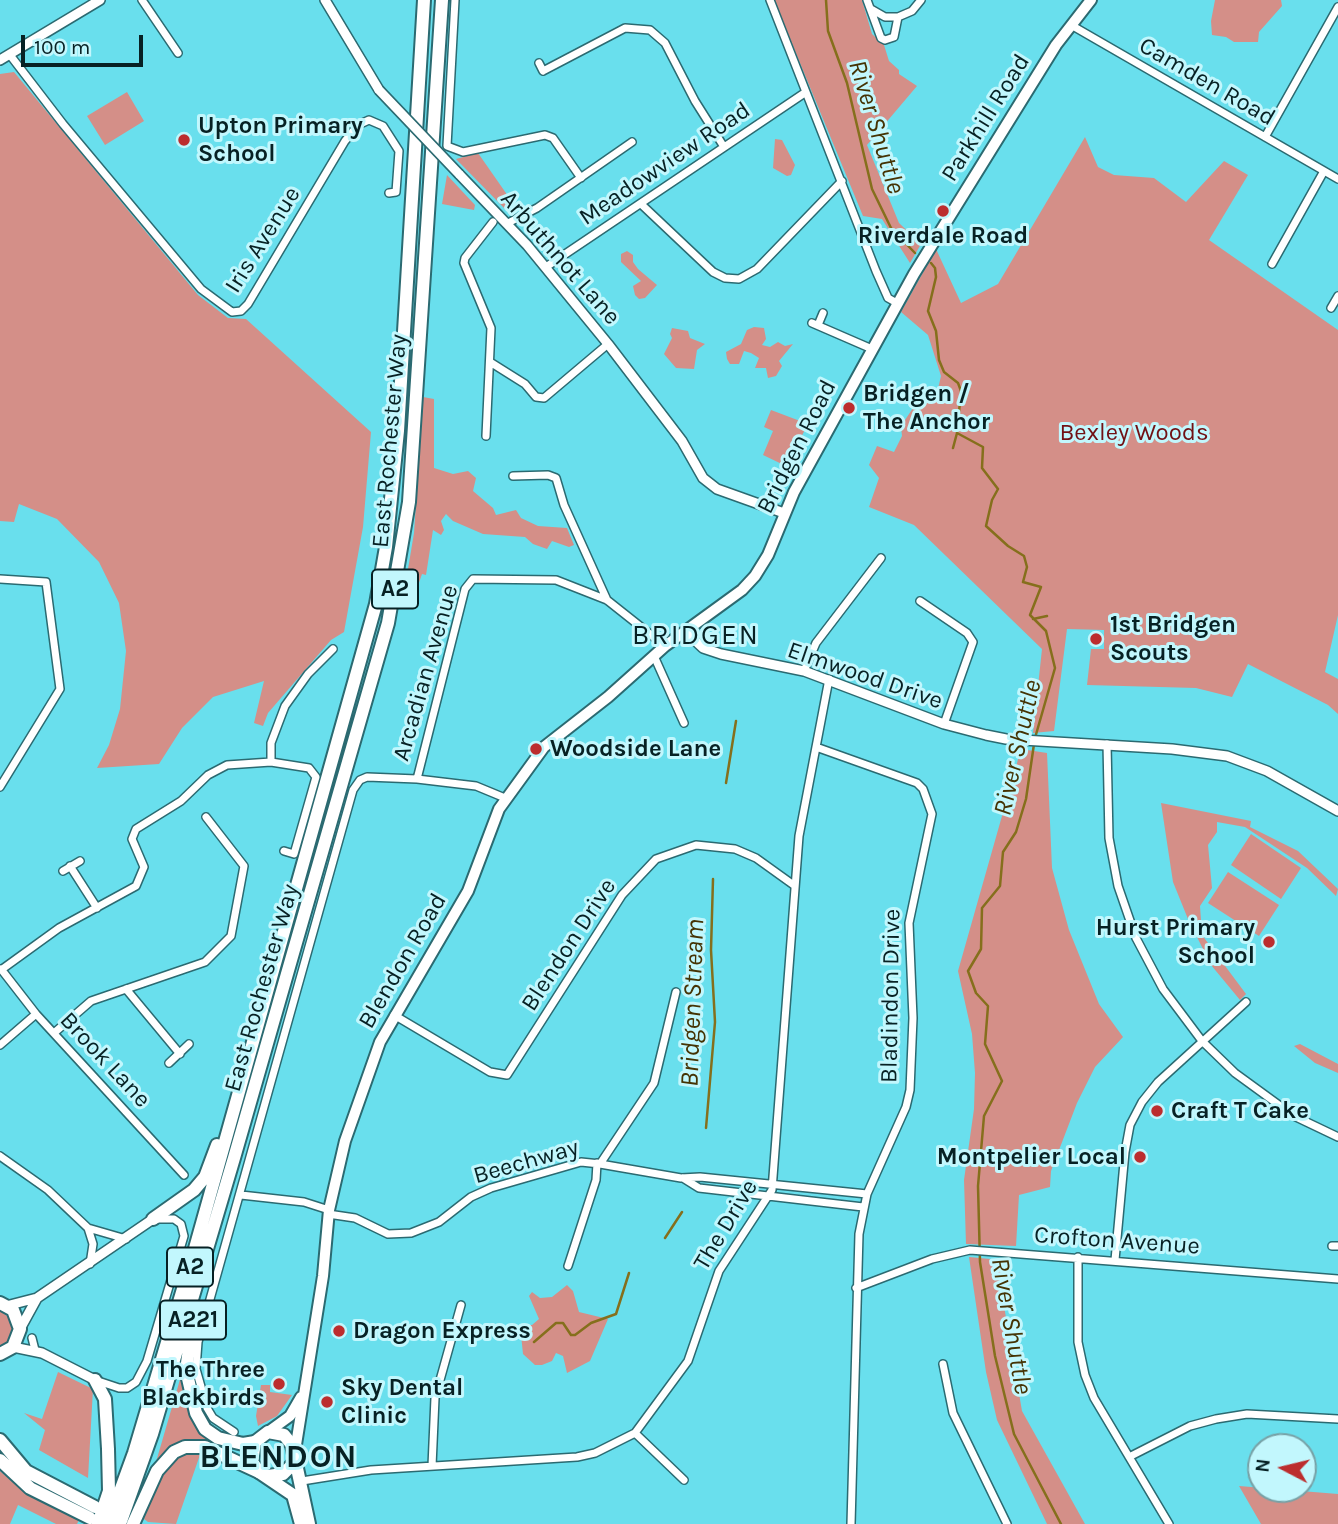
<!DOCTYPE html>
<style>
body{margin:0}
#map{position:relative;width:1338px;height:1524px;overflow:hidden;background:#69dfed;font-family:Karla,sans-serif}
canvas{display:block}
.north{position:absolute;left:1247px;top:1433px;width:70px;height:70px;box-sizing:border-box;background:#c2f7fd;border:2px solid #77a1a6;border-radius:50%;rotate:277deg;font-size:19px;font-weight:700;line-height:28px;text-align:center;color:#072124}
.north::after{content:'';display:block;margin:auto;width:24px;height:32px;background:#bc2d2e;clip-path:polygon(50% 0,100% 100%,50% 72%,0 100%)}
.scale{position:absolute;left:21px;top:35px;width:122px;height:32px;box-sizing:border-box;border:4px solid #072124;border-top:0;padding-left:9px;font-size:21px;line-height:24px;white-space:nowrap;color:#072124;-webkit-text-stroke:5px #c2f7fd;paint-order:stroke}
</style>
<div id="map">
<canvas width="1338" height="1524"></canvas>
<div class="north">N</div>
<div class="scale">100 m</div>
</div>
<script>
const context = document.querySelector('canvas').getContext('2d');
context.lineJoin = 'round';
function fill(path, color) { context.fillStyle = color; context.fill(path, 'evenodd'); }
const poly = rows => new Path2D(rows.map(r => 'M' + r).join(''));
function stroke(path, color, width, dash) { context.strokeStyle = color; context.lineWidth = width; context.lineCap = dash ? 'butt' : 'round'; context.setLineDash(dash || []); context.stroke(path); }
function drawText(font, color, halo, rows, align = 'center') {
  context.font = font + ' Karla,sans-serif'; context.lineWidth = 6; context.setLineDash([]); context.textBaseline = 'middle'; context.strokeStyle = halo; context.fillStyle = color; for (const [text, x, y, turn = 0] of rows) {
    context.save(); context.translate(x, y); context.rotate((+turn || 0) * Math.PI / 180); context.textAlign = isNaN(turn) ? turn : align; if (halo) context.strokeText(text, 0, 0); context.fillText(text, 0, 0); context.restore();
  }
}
fill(poly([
 [774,0,862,0,872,34,884,45,889,61,899,70,899,74,917,86,867,145,899,223,921,244,910,263,882,219,863,216],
 [1215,0,1281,0,1282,6,1259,32,1258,42,1234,42,1226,37,1212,35,1211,21],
 [14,72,198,295,228,318,246,319,371,432,363,527,344,632,331,640,268,713,263,726,254,723,264,681,213,697,182,728,159,764,97,768,109,745,120,709,126,651,119,603,99,562,57,519,19,504,14,522,0,521,0,74],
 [127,92,144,121,105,145,87,116],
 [1085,137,1098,167,1114,175,1154,178,1186,202,1224,161,1248,175,1209,240,1338,330,1338,615,1325,672,1338,679,1338,714,1328,705,1248,664,1232,697,1196,688,1087,685,1091,649,1104,649,1104,630,1067,629,1054,731,1033,733,1042,649,914,525,869,507,879,478,869,465,877,446,894,452,902,436,901,426,921,396,931,399,937,393,941,376,928,335,901,312,936,249,961,303,998,284],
 [775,139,782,140,795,165,791,175,787,176,773,168],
 [478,153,515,206,516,212,507,211,456,159],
 [447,175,475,205,474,210,442,204],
 [627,251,633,255,633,262,638,269,657,285,645,298,639,299,635,295,633,286,641,281,621,262,621,254],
 [754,327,764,328,766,339,762,345,770,347,778,342,785,346,793,344,779,361,782,366,776,376,768,378,766,368,755,368,759,358,751,353,744,351,739,364,730,364,727,359,726,352,741,344,747,330],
 [672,328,688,331,690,338,705,344,697,350,694,369,676,368,664,354,672,338,670,334],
 [423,397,434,399,434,468,453,474,468,471,476,478,473,491,493,508,496,515,516,510,521,518,538,526,567,528,574,545,569,547,552,541,547,549,533,544,525,537,483,534,453,521,446,514,441,521,444,530,441,535,433,530,426,575,422,574,414,597,402,605,414,533],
 [771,410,808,424,786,466,763,455,773,431,764,427],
 [1021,749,1047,753,1052,868,1069,930,1099,1004,1123,1037,1095,1067,1077,1103,1051,1171,1050,1187,1019,1195,1016,1246,966,1244,964,1180,974,1109,975,1073,972,1034,958,971],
 [1161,803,1251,821,1250,827,1298,851,1338,889,1336,896,1307,868,1245,827,1217,822,1217,832,1208,845,1212,888,1200,906,1202,935,1246,994,1240,1000,1211,965,1188,919,1173,882],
 [1251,834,1301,868,1281,899,1231,865],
 [1228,872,1279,905,1259,936,1208,903],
 [1300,1044,1338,1064,1338,1073,1315,1063,1294,1046],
 [969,1257,1001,1260,1004,1306,1022,1411,1085,1524,1047,1524,997,1420,986,1372],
 [567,1285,573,1291,579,1312,608,1319,590,1361,567,1373,563,1356,556,1353,552,1361,542,1365,535,1365,523,1354,520,1325,532,1325,539,1319,529,1296,532,1292,540,1298,552,1297],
 [0,1311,10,1318,13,1330,9,1341,0,1347],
 [58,1372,93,1389,88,1478,39,1450,45,1430,24,1413,42,1419],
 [181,1376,188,1403,219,1444,217,1447,171,1448,156,1462],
 [261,1385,270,1385,270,1392,292,1395,277,1416,258,1426,256,1416],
 [184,1451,201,1452,176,1524,148,1522,144,1519,148,1504,167,1461],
 [0,1471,29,1496,79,1520,77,1524,56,1524,18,1505,10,1524,0,1524],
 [1239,1486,1338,1494,1338,1524,1261,1524]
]), '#d48f88');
stroke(poly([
 [826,0,828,31,847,83,872,189,891,228,915,253],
 [931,263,935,268,936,277,928,311,936,331,939,360,944,372,958,383,961,391,957,433,953,448],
 [957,433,983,447,982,468,998,489,992,500,986,526,1008,546,1024,556,1027,567,1023,582,1041,587,1030,615,1046,631,1055,668,1035,738],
 [1033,619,1047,616],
 [1034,744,1026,799,1016,832,1003,852,1000,886,982,908,981,949,968,971,976,993,988,1006,985,1044,1002,1081,984,1116,978,1186,980,1262,995,1356,1014,1434,1061,1524],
 [726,783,736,721],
 [706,1128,715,1022,711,950,713,879],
 [665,1238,682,1212],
 [534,1342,556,1323,563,1323,571,1335,575,1335,591,1323,616,1314,629,1273]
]), '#856f1c', 2.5);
const minor = poly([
 [142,0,178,53],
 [455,0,447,146,463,152,545,135,553,138,581,178],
 [770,0,876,271,888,298,897,303],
 [867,0,881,38,885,40,894,37,898,17],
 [871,9,885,17,898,17,912,11,921,0],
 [1071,25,1338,179],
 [10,55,63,124,201,289,232,312,241,311,248,304,345,141,358,125,369,120,383,126,399,151,396,192,389,193],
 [539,63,543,71,625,28,650,30,665,43,695,101,724,147],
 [1265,137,1338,7],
 [641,204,713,272,725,278,739,279,757,269,842,181],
 [508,223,537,208,632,142],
 [1272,264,1324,171],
 [546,267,806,92],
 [1331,308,1338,296],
 [812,323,872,349],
 [818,325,823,313],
 [490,362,525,384,536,397,544,398,608,344],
 [486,436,491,328,464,263,465,258,493,222],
 [513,476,548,475,556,478,564,505,607,600],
 [0,579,46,582,60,689,0,787],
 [920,601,967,633,973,642,944,724],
 [654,656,684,723],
 [804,671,816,643,881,558],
 [1107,744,1109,838,1118,886,1136,938,1163,989,1202,1041,1235,1073,1294,1116,1338,1137],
 [816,747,917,783,923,789,932,814,909,923,913,1018,910,1090,906,1107,867,1194,859,1234,851,1524],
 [271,762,271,743,285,706,308,674,333,649],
 [417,779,465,589,473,579,556,580,607,600,665,646],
 [70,866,97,908],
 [63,871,80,861],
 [1,969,36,1014,184,1175],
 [1,970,59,928,136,886,144,867,132,839,136,829,181,801,208,775,227,765,271,762,309,768,316,777,294,854,284,851],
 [126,989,180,1054],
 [394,1015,490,1072,507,1075,622,895,656,859,696,845,735,849,756,858,795,886],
 [54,1033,91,1001,205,962,231,936,244,866,206,817],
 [0,1045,36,1014],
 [169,1063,189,1044],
 [0,1156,48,1190,88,1228,93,1244,90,1264],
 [600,1164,681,1178,700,1177,867,1194],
 [683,1178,699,1188,863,1207],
 [241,1195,304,1202,329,1210],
 [328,1214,355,1218,388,1234,411,1233,439,1222,471,1197,491,1188,581,1162,600,1164,654,1083,676,992],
 [88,1228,126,1239],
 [1332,1246,1338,1246],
 [1078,1257,1078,1342,1085,1375,1094,1398,1169,1524],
 [1115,1260,1125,1152,1130,1125,1142,1102,1158,1082,1246,1002],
 [568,1266,596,1180,597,1163],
 [856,1288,932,1259,970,1250,1338,1279],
 [32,1338,35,1350],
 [943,1364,953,1413,1007,1524],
 [95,1380,119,1388,127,1388,136,1382,147,1361,184,1236,181,1224,174,1219,157,1219],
 [234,1432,213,1418,207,1408,196,1369,198,1342,353,790,360,780,367,777,417,779,476,786,505,798],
 [635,1433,684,1480],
 [1129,1457,1190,1426,1216,1419,1247,1414,1338,1419],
 [432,1466,435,1398,461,1305],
 [302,1481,371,1470,577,1457,595,1453,635,1433,688,1361,719,1271,772,1190,799,836,829,679]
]);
const tertiary = poly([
 [325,0,379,90],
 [0,60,100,0],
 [459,174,527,245,608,344,682,441,703,478,717,489,784,513],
 [686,632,703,648,721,654,804,671,944,724,986,735,1006,739,1172,749,1227,756,1267,771,1338,811],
 [6,1306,37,1298],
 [20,1329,37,1298,153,1219],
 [13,1347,42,1353,95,1380]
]);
const secondary = poly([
 [268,1432,290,1416,301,1397],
 [295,1451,323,1276,329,1210,345,1141,380,1042,468,891,499,809,544,747,608,697,665,646,742,590,755,576,768,555,794,492,914,274,1056,45,1091,0]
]);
const primary = poly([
 [0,1303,13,1310,20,1329,13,1347,0,1354],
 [0,1440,26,1471,95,1507],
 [0,1460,30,1488,90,1518],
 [268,1476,283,1474,293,1464,295,1456],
 [301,1524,293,1495,259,1472,252,1462,255,1442,268,1432,284,1435,292,1445,309,1524]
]);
const trunk = poly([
 [153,1219,194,1190,205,1177,217,1145],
 [193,1321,186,1370,196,1413,205,1429,218,1438,243,1444,255,1442],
 [95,1380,105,1399,108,1449,109,1491,98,1524],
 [108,1524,134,1453,194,1252,376,604,386,547,398,431,424,0],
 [120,1524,152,1434,234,1158,388,623,409,502,442,0],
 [133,1524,157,1471,174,1452,185,1447,205,1447,259,1472]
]);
stroke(minor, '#2b6a71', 10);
stroke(tertiary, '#2b6a71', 12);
stroke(secondary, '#2b6a71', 14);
stroke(primary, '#2b6a71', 16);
stroke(trunk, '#2b6a71', 16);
stroke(minor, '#fff', 7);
stroke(tertiary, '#fff', 9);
stroke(secondary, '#fff', 10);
stroke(primary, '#fff', 12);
stroke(trunk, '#fff', 12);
const tertiaryBridge = poly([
 [379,90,459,174]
]);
stroke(tertiaryBridge, '#2b6a71', 12, []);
stroke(tertiaryBridge, '#fff', 9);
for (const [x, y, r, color] of [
 [184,140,7,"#bc2d2e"],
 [943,211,7,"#bc2d2e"],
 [849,408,7,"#bc2d2e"],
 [1096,639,7,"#bc2d2e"],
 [536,749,7,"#bc2d2e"],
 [1269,942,7,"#bc2d2e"],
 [1157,1111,7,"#bc2d2e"],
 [1140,1157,7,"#bc2d2e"],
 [339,1331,7,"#bc2d2e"],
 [279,1384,7,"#bc2d2e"],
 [327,1402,7,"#bc2d2e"]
]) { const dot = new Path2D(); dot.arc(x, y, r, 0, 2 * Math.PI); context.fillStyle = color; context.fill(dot); stroke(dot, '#c2f7fd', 2.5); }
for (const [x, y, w] of [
 [395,589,46],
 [190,1267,46],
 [193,1320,66]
]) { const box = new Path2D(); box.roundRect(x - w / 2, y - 19.5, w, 39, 5); context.fillStyle = '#c2f7fd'; context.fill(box); stroke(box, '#072124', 2); }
drawText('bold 23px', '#072124', null, [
 ["A2",395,589],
 ["A2",190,1267],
 ["A221",193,1320]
]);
drawText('24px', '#072124', '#c2f7fd', [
 ["Camden Road",1207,82,30],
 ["Parkhill Road",986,118,-58],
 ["Meadowview Road",665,164,-34],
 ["Iris Avenue",263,240,-58],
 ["Arbuthnot Lane",560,258,49],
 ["East Rochester Way",390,441,-85],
 ["Bridgen Road",797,447,-63],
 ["Arcadian Avenue",426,673,-74],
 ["Elmwood Drive",865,676,19],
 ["Blendon Drive",569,945,-57],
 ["Blendon Road",403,961,-60],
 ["East Rochester Way",262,988,-74],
 ["Bladindon Drive",891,996,-89],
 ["Brook Lane",105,1060,47],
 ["Beechway",526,1162,-16],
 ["The Drive",726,1225,-59],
 ["Crofton Avenue",1117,1241,4]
]);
drawText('bold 24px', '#072124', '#c2f7fd', [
 ["Upton Primary",198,126],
 ["School",198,154],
 ["Riverdale Road",943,236,"center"],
 ["Bridgen /",863,394],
 ["The Anchor",863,422],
 ["1st Bridgen",1110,625],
 ["Scouts",1110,653],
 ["Woodside Lane",550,749],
 ["Hurst Primary",1255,928,"right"],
 ["School",1255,956,"right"],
 ["Craft T Cake",1171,1111],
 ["Montpelier Local",1126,1157,"right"],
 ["Dragon Express",353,1331],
 ["The Three",265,1370,"right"],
 ["Blackbirds",265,1398,"right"],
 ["Sky Dental",341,1388],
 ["Clinic",341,1416]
], 'left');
drawText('24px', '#711114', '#c2f7fd', [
 ["Bexley Woods",1134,433]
]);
drawText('italic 26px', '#453304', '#c2f7fd', [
 ["River Shuttle",876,127,73],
 ["River Shuttle",1018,748,-77],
 ["Bridgen Stream",693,1003,-88],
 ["River Shuttle",1011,1326,80]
]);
context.letterSpacing = '2px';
drawText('28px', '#072124', '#c2f7fd', [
 ["BRIDGEN",696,636]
]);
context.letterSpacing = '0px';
context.letterSpacing = '2px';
drawText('bold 32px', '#072124', '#c2f7fd', [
 ["BLENDON",279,1458]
]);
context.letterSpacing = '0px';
</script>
